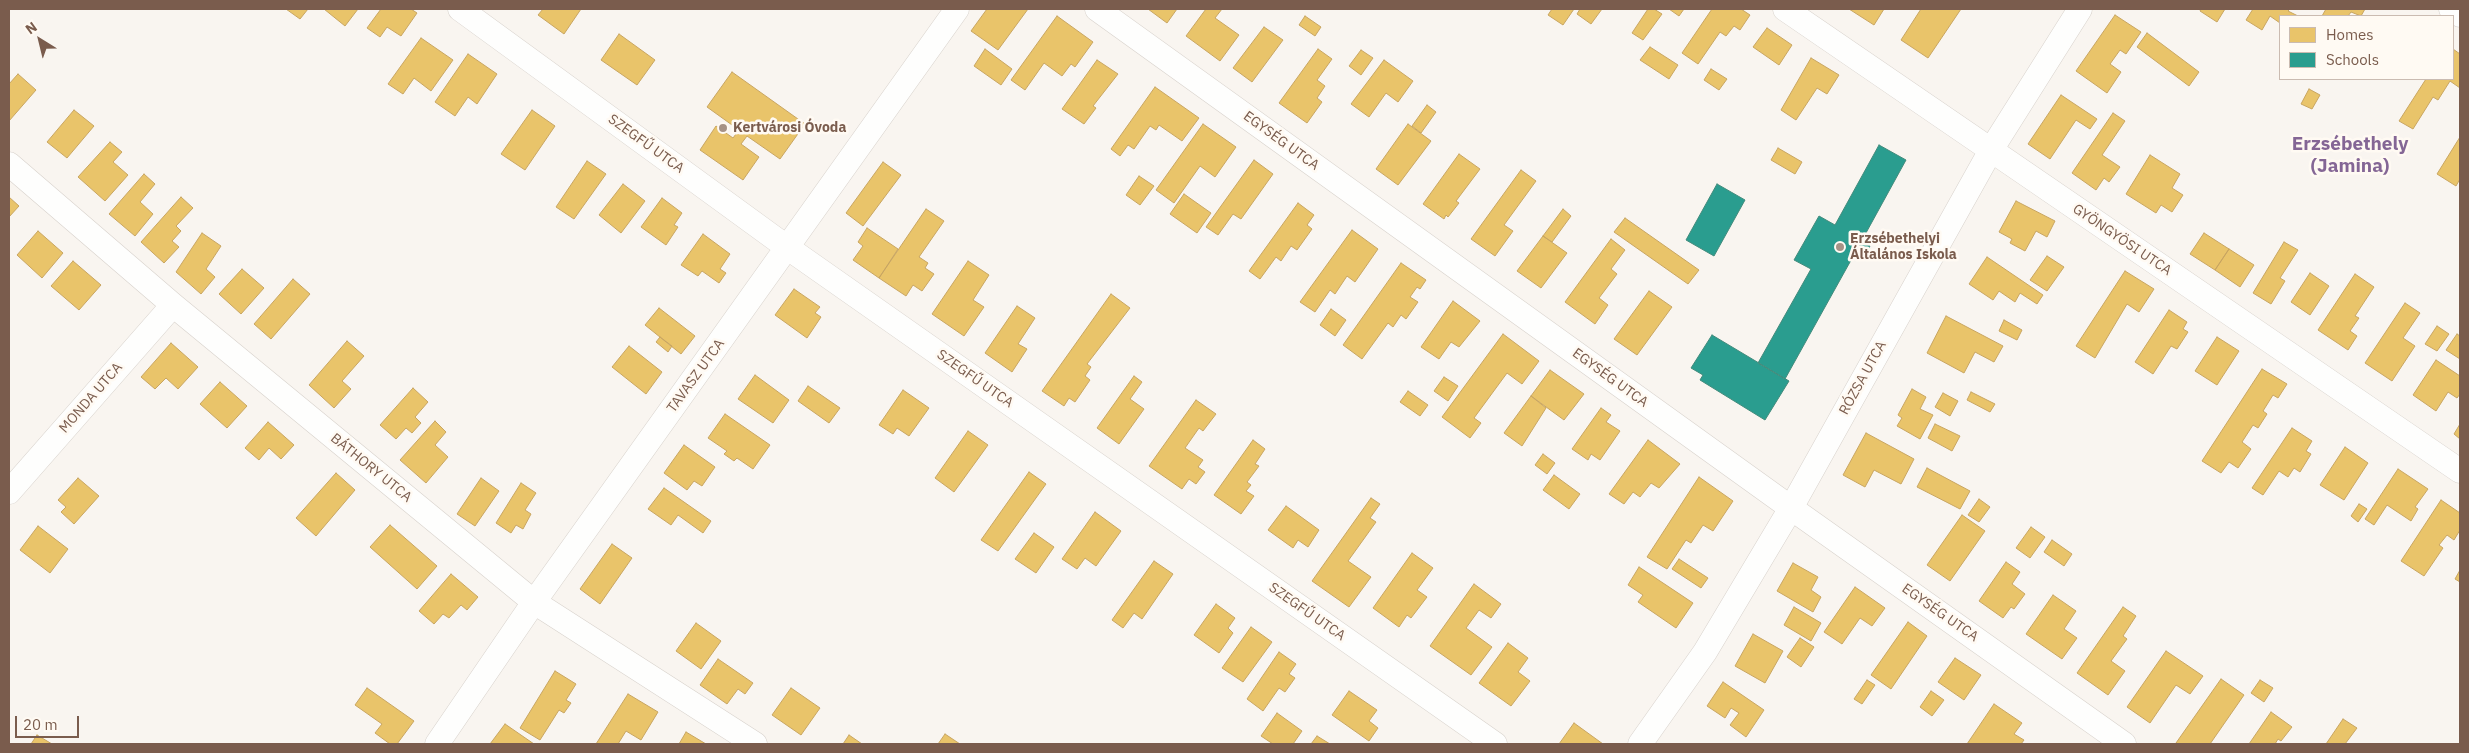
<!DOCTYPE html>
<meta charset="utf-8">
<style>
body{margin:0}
#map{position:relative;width:2469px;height:753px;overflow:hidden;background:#f9f5f0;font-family:"IBM Plex Sans",sans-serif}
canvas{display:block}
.frame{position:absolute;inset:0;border:10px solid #7a5c4d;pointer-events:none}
.legend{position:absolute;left:2279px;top:15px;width:175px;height:65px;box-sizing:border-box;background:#fffaf3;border:1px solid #cabbb1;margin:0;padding:6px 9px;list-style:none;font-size:15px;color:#7a5c4d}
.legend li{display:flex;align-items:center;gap:10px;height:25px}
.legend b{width:25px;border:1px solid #cabbb1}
.north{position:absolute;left:15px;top:15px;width:50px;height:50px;-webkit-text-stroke:4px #fffaf3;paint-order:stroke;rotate:324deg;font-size:14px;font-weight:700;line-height:20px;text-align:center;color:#7a5c4d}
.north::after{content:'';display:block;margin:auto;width:18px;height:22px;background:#7a5c4d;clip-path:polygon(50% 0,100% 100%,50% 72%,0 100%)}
.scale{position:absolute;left:15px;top:716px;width:64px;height:22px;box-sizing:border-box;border:2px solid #7a5c4d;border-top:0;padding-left:6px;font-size:15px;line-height:18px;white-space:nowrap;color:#7a5c4d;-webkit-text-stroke:4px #fffaf3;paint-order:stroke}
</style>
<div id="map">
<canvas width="2469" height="753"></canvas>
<div class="frame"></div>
<ul class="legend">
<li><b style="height:14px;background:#e9c46a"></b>Homes</li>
<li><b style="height:14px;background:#2a9d8f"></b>Schools</li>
</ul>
<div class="north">N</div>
<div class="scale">20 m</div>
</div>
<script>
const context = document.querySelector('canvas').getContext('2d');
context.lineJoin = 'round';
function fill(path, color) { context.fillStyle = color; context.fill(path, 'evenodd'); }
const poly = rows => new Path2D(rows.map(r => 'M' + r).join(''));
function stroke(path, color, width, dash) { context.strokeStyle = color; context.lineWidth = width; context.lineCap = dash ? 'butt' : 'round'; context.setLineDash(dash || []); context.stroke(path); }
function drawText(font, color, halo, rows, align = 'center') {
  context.font = font + ' "IBM Plex Sans",sans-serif'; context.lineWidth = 5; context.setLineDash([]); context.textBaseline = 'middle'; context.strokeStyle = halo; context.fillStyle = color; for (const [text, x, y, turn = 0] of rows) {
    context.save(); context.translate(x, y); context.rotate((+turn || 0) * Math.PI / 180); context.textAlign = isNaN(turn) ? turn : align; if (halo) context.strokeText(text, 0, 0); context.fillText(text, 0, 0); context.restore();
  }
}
const homes = poly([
 [286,9,308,9,300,19,286,9],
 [324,9,358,9,345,26,324,9],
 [381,9,411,9,417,13,401,36,387,27,380,37,367,28,381,9],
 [543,9,581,9,564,34,538,15,543,9],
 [987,9,1028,9,998,50,971,31,987,9],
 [1148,9,1177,9,1167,23,1148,9],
 [1206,9,1222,9,1215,18,1239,35,1220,61,1186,36,1206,9],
 [1552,9,1574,9,1563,25,1548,15,1552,9],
 [1580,9,1602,9,1591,24,1577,14,1580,9],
 [1648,9,1654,9,1662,14,1643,40,1632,33,1648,9],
 [1669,9,1684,9,1679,16,1669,9],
 [1712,9,1741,9,1750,15,1740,30,1734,26,1726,36,1720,32,1698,64,1682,53,1712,9],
 [1849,9,1884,9,1874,25,1849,9],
 [1921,9,1961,9,1928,58,1901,40,1921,9],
 [2201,9,2225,9,2217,22,2200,11,2201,9],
 [2253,9,2290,9,2288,11,2298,16,2280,16,2280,23,2270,16,2262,30,2246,20,2253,9],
 [2326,9,2365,9,2361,16,2351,12,2348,16,2322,16,2326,9],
 [2115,15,2141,32,2126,54,2120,50,2110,64,2121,72,2107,93,2076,71,2115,15],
 [1057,16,1093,42,1075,67,1071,64,1062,76,1044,63,1025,90,1011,80,1057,16],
 [1305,16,1321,27,1315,36,1299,25,1305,16],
 [1264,27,1283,40,1252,82,1233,68,1264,27],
 [1767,28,1792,45,1779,65,1753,47,1767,28],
 [2147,33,2199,72,2189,86,2137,47,2147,33],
 [619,34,655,60,637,85,601,60,619,34],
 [421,38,453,60,431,91,414,78,403,94,388,84,421,38],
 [1650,47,1678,65,1669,79,1640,60,1650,47],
 [985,49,1012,69,1001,85,974,66,985,49],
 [1318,49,1332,59,1317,80,1325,86,1317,98,1322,102,1307,123,1279,103,1318,49],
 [2453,49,2460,54,2460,88,2450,81,2438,100,2433,97,2413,129,2399,121,2426,79,2453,79,2453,49],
 [1361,50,1373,58,1361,75,1349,66,1361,50],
 [468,54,497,74,477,104,468,97,455,116,435,102,468,54],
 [1811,58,1839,75,1827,94,1817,88,1796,120,1781,110,1811,58],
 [1097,60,1118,74,1093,106,1096,108,1084,124,1062,109,1097,60],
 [1384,60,1413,81,1398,102,1386,93,1369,117,1351,104,1384,60],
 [1711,69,1727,79,1719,90,1704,80,1711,69],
 [732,72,805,124,780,159,747,136,741,144,759,157,743,180,700,150,716,126,733,138,739,130,707,107,732,72],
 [18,74,36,90,9,121,9,84,18,74],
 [1155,87,1199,118,1182,141,1159,125,1156,130,1150,126,1134,149,1128,145,1120,156,1111,149,1155,87],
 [2309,89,2320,95,2312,109,2301,104,2309,89],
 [2061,95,2097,119,2090,129,2076,120,2050,159,2028,144,2061,95],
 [1427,105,1436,112,1421,133,1412,126,1427,105],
 [74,110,94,126,67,158,47,142,74,110],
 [532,110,555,126,525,170,501,154,532,110],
 [2113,113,2125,121,2102,155,2120,167,2109,182,2104,178,2096,190,2072,173,2113,113],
 [1203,124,1236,147,1215,177,1200,166,1174,203,1156,190,1203,124],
 [1408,124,1431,141,1398,185,1376,169,1408,124],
 [2460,137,2460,179,2456,186,2437,174,2460,137],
 [110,142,122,152,113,162,128,175,105,201,78,177,110,142],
 [1778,148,1802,162,1795,174,1771,160,1778,148],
 [1459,154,1480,169,1456,201,1459,203,1448,217,1446,215,1444,219,1423,204,1459,154],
 [2150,155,2180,174,2172,188,2183,195,2172,212,2161,205,2156,213,2126,194,2150,155],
 [1254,160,1273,174,1241,219,1233,214,1218,235,1206,227,1254,160],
 [587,161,606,174,574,219,556,207,587,161],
 [883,162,901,175,863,226,846,213,883,162],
 [1521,170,1536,181,1504,225,1513,231,1495,256,1471,239,1521,170],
 [144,174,155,184,140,202,153,214,135,236,109,214,144,174],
 [1139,176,1154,186,1140,205,1126,195,1139,176],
 [623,184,645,201,621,233,599,215,623,184],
 [1184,194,1211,213,1197,233,1170,214,1184,194],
 [9,197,19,206,9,217,9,197],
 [181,197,193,208,176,226,181,231,172,241,179,247,164,263,141,242,181,197],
 [662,198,682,213,674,225,678,227,666,245,641,227,662,198],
 [2016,201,2055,221,2047,237,2036,231,2025,251,2010,243,2012,239,1999,232,2016,201],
 [1298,203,1314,215,1307,225,1312,229,1297,250,1291,246,1281,261,1276,257,1260,279,1249,271,1298,203],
 [926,209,944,221,919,257,928,263,925,268,934,274,922,291,913,285,906,296,879,278,926,209],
 [1563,209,1571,216,1552,242,1543,236,1563,209],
 [1625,218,1699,270,1688,284,1614,232,1625,218],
 [867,228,898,249,879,278,853,260,863,246,858,242,867,228],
 [1352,230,1378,249,1355,282,1347,276,1335,294,1330,290,1315,312,1300,302,1352,230],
 [38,231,63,253,42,278,17,255,38,231],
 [202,233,221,246,206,269,215,277,201,294,176,272,202,233],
 [2204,233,2229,249,2215,270,2190,254,2204,233],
 [703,234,730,254,720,269,726,273,719,283,702,271,698,276,681,265,703,234],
 [1543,236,1567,253,1541,288,1517,271,1543,236],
 [1611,239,1625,250,1611,269,1617,274,1599,298,1608,305,1595,324,1565,302,1611,239],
 [2284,242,2298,250,2280,278,2285,281,2271,304,2253,293,2284,242],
 [2229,249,2254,265,2240,287,2215,270,2229,249],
 [2047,256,2064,267,2047,291,2030,280,2047,256],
 [1987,257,2043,295,2037,304,2020,293,2015,302,1999,291,1993,300,1969,284,1987,257],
 [73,261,101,285,79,310,51,286,73,261],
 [968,261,989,275,973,300,984,307,964,336,932,314,968,261],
 [1401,263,1426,280,1420,289,1417,287,1410,297,1418,302,1406,319,1401,315,1393,327,1388,323,1362,359,1343,345,1401,263],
 [242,269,264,288,241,314,219,294,242,269],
 [2125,271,2154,289,2139,312,2127,304,2095,358,2076,346,2125,271],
 [2310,273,2329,286,2310,315,2291,302,2310,273],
 [2355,274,2374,287,2355,316,2359,318,2350,331,2357,336,2348,350,2318,330,2355,274],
 [293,279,310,294,271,339,254,324,293,279],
 [794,289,820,307,815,313,821,317,807,338,775,315,794,289],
 [1649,291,1672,307,1637,355,1614,339,1649,291],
 [1111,294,1130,308,1087,364,1091,367,1085,376,1090,380,1075,402,1069,398,1064,406,1042,391,1111,294],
 [1453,301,1480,321,1459,347,1451,342,1439,359,1421,347,1453,301],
 [2405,303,2420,313,2403,338,2415,346,2392,381,2365,363,2405,303],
 [1017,306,1035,318,1018,344,1027,349,1012,372,985,353,1017,306],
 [659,308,695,336,681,354,645,325,659,308],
 [1331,309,1346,320,1335,336,1320,325,1331,309],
 [2169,310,2187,322,2183,329,2188,332,2177,349,2171,346,2153,374,2135,362,2169,310],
 [1946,316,2003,346,1994,362,1975,352,1964,373,1927,353,1946,316],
 [2004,320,2022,330,2017,340,1999,331,2004,320],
 [2437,326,2449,334,2437,351,2425,344,2437,326],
 [1503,334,1539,361,1522,384,1507,373,1474,418,1481,423,1470,438,1442,417,1503,334],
 [2457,334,2460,336,2460,359,2446,350,2457,334],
 [660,337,672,346,668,352,656,342,660,337],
 [2217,337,2239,351,2217,385,2195,371,2217,337],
 [347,341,364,356,342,381,351,389,334,408,309,385,347,341],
 [171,343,198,367,178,389,166,378,155,389,141,377,171,343],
 [629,346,662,372,646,394,612,367,629,346],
 [2436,360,2460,376,2460,394,2457,398,2448,392,2436,411,2413,395,2436,360],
 [2262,369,2287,384,2278,398,2273,395,2263,411,2267,414,2258,428,2253,425,2242,442,2251,449,2238,468,2229,462,2221,473,2202,461,2262,369],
 [1550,370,1584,394,1564,420,1531,396,1550,370],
 [755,375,789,400,773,423,738,399,755,375],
 [1134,376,1142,382,1130,399,1144,409,1119,444,1097,428,1134,376],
 [1444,377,1458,386,1448,401,1434,391,1444,377],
 [220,382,247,406,227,428,200,404,220,382],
 [808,386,840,408,829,423,798,401,808,386],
 [413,388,428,402,415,417,421,423,412,433,406,428,396,439,380,425,413,388],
 [1912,389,1926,397,1920,409,1933,415,1920,439,1897,426,1902,418,1898,415,1912,389],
 [903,390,929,408,909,436,897,428,893,434,879,425,903,390],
 [1408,391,1428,405,1420,416,1400,402,1408,391],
 [1971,392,1995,404,1990,412,1967,400,1971,392],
 [1943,393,1958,401,1950,416,1935,407,1943,393],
 [1531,396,1546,408,1522,446,1504,433,1531,396],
 [1196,400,1216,414,1203,431,1199,428,1185,448,1203,460,1198,467,1205,472,1196,484,1189,479,1182,489,1149,466,1196,400],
 [1601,408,1611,415,1606,422,1620,431,1600,460,1591,454,1588,460,1572,449,1601,408],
 [725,414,770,445,753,469,737,458,734,461,724,454,727,451,708,438,725,414],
 [435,421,446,432,435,445,448,457,426,483,400,460,435,421],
 [268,422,294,445,281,459,269,448,259,460,245,448,268,422],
 [1935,424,1960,436,1952,451,1928,438,1935,424],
 [2460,424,2460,439,2454,434,2460,424],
 [2292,428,2312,441,2306,451,2311,454,2300,472,2294,468,2288,477,2279,471,2263,495,2252,488,2292,428],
 [968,431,988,445,954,492,935,478,968,431],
 [1866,433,1914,459,1901,484,1874,470,1865,487,1843,475,1866,433],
 [1253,440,1265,449,1255,464,1259,466,1247,482,1251,485,1246,491,1254,496,1241,514,1214,495,1253,440],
 [1648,440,1680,464,1659,488,1651,483,1640,497,1633,492,1624,504,1609,494,1648,440],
 [684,445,715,467,702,486,694,481,687,490,664,473,684,445],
 [2345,447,2368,463,2344,500,2320,485,2345,447],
 [1543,454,1555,463,1547,474,1535,465,1543,454],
 [1927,468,1970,491,1960,509,1917,487,1927,468],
 [2398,469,2428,489,2415,507,2418,509,2411,521,2387,505,2374,525,2365,519,2398,469],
 [1029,472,1046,484,998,551,981,540,1029,472],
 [336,473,355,490,316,536,296,518,336,473],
 [1554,475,1580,494,1569,509,1543,490,1554,475],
 [1699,477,1733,501,1713,531,1703,525,1691,543,1686,540,1667,569,1647,557,1699,477],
 [78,478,99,496,74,524,61,512,66,507,58,500,78,478],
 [481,478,499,491,475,526,457,514,481,478],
 [521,483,536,493,525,510,531,514,523,529,516,525,511,533,496,523,521,483],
 [664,488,711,521,703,533,678,515,671,525,648,509,664,488],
 [1371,498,1380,504,1370,518,1376,522,1348,561,1371,577,1349,607,1312,581,1371,498],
 [1979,499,1990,507,1979,522,1968,515,1979,499],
 [2441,500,2460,513,2460,530,2454,540,2447,535,2439,545,2443,548,2424,576,2401,561,2441,500],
 [2359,504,2367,509,2358,522,2351,516,2359,504],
 [1286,506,1319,530,1308,547,1298,540,1293,548,1268,530,1286,506],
 [1095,512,1121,531,1096,566,1085,558,1077,569,1062,559,1095,512],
 [1962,515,1985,531,1950,581,1927,565,1962,515],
 [390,525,437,566,417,589,370,547,390,525],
 [38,526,68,549,50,573,20,550,38,526],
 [2031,527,2045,537,2030,558,2016,548,2031,527],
 [1034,533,1054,547,1036,573,1015,559,1034,533],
 [2052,540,2072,554,2064,566,2044,552,2052,540],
 [612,544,632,558,600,604,580,589,612,544],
 [1412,553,1433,568,1417,590,1427,597,1411,618,1407,615,1399,627,1373,608,1412,553],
 [1679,559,1708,578,1701,588,1672,569,1679,559],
 [1154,561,1173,574,1142,619,1134,613,1123,628,1112,620,1154,561],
 [2006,562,2020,572,2012,584,2025,594,2014,609,2011,607,2003,618,1979,601,2006,562],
 [1793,563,1818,577,1811,590,1821,597,1813,612,1777,591,1793,563],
 [1639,567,1693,603,1676,628,1638,602,1643,595,1628,585,1639,567],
 [2460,570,2460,582,2455,579,2460,570],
 [451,574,478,597,467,610,461,605,449,618,443,614,434,624,419,611,451,574],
 [1474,584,1501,604,1491,618,1479,610,1466,628,1492,647,1471,675,1430,646,1474,584],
 [1855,587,1885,608,1872,626,1860,618,1842,644,1824,632,1855,587],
 [2053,595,2076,611,2064,629,2077,638,2062,659,2026,634,2053,595],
 [1216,604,1235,618,1228,628,1233,633,1219,653,1194,635,1216,604],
 [1794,607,1821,623,1811,641,1784,625,1794,607],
 [2123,607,2136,616,2123,636,2127,639,2111,661,2125,671,2108,695,2077,673,2123,607],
 [1908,622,1927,636,1891,689,1871,675,1908,622],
 [696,623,721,641,701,669,676,651,696,623],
 [1251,627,1272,642,1243,682,1222,668,1251,627],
 [1753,634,1783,651,1765,683,1735,666,1753,634],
 [1800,638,1814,647,1801,667,1787,657,1800,638],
 [1508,643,1528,658,1518,672,1530,681,1511,706,1479,683,1508,643],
 [2166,651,2203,676,2190,694,2176,685,2150,723,2127,707,2166,651],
 [1279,652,1296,664,1289,674,1295,678,1285,692,1279,688,1263,711,1247,699,1279,652],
 [1955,658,1981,675,1964,700,1938,682,1955,658],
 [718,659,753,683,745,694,738,689,727,704,700,685,718,659],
 [555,671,576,684,566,700,571,703,564,713,559,710,540,740,520,728,555,671],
 [2221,679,2244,695,2210,744,2179,744,2176,743,2221,679],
 [1867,680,1875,685,1862,704,1854,699,1867,680],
 [2260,680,2273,688,2264,702,2251,693,2260,680],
 [1723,682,1764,710,1746,737,1730,725,1739,713,1731,708,1725,718,1707,706,1723,682],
 [367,688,414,721,397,744,390,744,375,733,382,724,355,705,367,688],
 [791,688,820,708,801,735,772,715,791,688],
 [1349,691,1377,710,1369,721,1378,728,1369,741,1332,715,1349,691],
 [1931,691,1944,700,1932,716,1920,707,1931,691],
 [628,694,658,712,641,740,626,731,618,744,596,744,628,694],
 [1994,704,2022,723,2014,734,2024,740,2021,744,1967,744,1994,704],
 [2271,712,2292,727,2281,741,2278,739,2275,744,2249,744,2271,712],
 [1277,713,1302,731,1293,744,1273,744,1261,736,1277,713],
 [2343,719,2357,728,2345,744,2326,744,2343,719],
 [1574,723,1603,744,1559,744,1574,723],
 [505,724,534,744,490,744,505,724],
 [686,732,706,744,679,744,686,732],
 [945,734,960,744,938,744,945,734],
 [37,735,52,744,31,744,37,735],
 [849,735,862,744,843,744,849,735],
 [1317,736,1330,744,1311,744,1317,736]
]);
fill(homes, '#e9c46a');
stroke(homes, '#c8a561', 1);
const schools = poly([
 [1879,145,1906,160,1861,242,1870,246,1863,258,1855,253,1785,379,1758,363,1811,269,1794,260,1819,216,1835,225,1879,145],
 [1717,184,1745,200,1714,256,1686,240,1717,184],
 [1712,335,1789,381,1765,420,1700,380,1703,375,1691,368,1712,335]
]);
fill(schools, '#2a9d8f');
stroke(schools, '#428a7b', 1);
const minor = poly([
 [460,9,788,248,1495,744],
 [1097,9,1791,508,2124,744],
 [1785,9,2460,471],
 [2451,9,2460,15],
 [9,164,173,305,534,602,755,744],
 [9,492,173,305],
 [437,744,534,602,957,9],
 [1640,744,1705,652,1791,508,1991,150,2080,9]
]);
stroke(minor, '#d7d1cb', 25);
stroke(minor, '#fefefd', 24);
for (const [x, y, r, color] of [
 [723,128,5,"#a69286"],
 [1840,247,5,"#a69286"]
]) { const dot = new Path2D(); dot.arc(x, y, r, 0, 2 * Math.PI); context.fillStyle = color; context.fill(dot); stroke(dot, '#fffaf3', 2); }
drawText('bold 14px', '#7a5c4d', '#fffaf3', [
 ["Kertvárosi Óvoda",733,128],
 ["Erzsébethelyi",1850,239],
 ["Általános Iskola",1850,255]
], 'left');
drawText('14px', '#7a5c4d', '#fffaf3', [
 ["EGYSÉG UTCA",1281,141,36],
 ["SZEGFŰ UTCA",646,144,36],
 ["GYÖNGYÖSI UTCA",2122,240,34],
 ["TAVASZ UTCA",696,376,-54],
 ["EGYSÉG UTCA",1610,378,36],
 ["RÓZSA UTCA",1863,378,-61],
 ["SZEGFŰ UTCA",975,379,35],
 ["MONDA UTCA",91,398,-49],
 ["BÁTHORY UTCA",371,468,39],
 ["SZEGFŰ UTCA",1307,612,35],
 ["EGYSÉG UTCA",1940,613,35]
]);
drawText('bold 19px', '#846695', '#fffaf3', [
 ["Erzsébethely",2350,145],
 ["(Jamina)",2350,167]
]);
</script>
